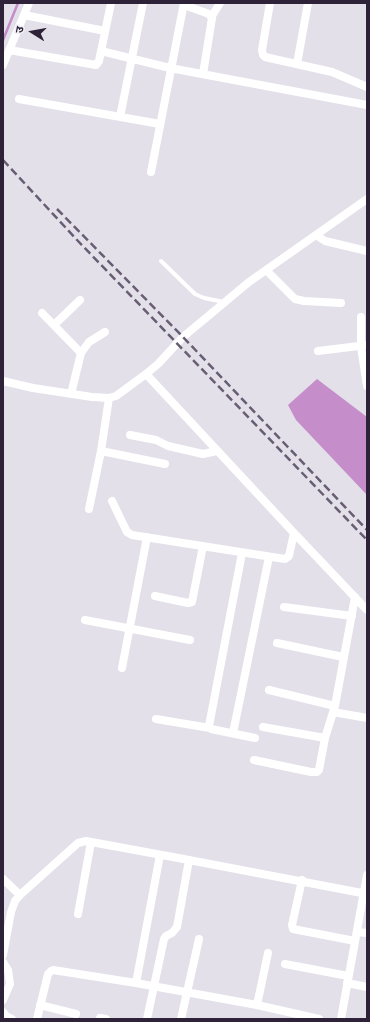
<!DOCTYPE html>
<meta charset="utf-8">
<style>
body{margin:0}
#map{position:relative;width:370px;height:1022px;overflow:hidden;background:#e3e0e9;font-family:"Fira Sans Condensed","Noto Sans Devanagari",sans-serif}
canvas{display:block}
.frame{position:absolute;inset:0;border:4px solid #2d2237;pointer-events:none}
.north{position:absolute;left:12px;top:12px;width:40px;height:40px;-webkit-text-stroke:3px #f2f0f6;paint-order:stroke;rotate:281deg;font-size:11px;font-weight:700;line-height:16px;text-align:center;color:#2d2237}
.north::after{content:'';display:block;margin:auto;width:14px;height:18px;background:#2d2237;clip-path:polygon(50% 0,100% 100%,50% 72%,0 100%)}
</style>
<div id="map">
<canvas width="370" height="1022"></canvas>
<div class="frame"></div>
<div class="north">उ</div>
</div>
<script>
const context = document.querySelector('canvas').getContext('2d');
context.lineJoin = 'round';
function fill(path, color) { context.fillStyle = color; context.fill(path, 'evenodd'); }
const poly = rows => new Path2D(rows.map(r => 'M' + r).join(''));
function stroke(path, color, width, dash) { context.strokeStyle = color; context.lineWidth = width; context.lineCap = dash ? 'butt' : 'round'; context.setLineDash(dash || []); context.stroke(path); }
fill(poly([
 [317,379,367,417,367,495,296,420,288,405]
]), '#c58dc9');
stroke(poly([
 [3,40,18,3]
]), '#c58dc9', 2.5);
stroke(poly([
 [161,261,195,294,204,298,224,302]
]), '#fff', 4);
stroke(poly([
 [270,3,262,50,263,55,265,57,332,72,367,87],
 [184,5,209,14,212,18,203,74],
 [24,15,105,31],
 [212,16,220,3],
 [9,50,96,65,99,61,111,3],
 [101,51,170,68,367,105],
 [297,64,308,3],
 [3,65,29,3],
 [19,99,160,124],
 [120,117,143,3],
 [151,172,184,3],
 [316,235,325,241,367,251],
 [266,270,295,299,304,301,341,303],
 [42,313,81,353],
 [361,317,361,347,367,386],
 [54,325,80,300],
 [318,351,367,345],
 [146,374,294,533,367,610],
 [3,381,33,388,92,397,109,398,116,396,146,374,158,364,183,337,249,282,367,199],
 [71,394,81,353,89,342,105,332],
 [130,435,156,440,168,446,203,454,217,451],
 [101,451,165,464],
 [112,501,127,532,132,535,285,559,289,556,294,533],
 [89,509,101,451,109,398],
 [242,553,209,726,211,729,255,738],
 [155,596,188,603,192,602,203,546],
 [284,607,352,616],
 [85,620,190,640],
 [277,643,343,657],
 [122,668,147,537],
 [269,690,335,706],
 [333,712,367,718],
 [156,719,210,728],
 [263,727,325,738],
 [233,733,269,557],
 [254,760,311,772,317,772,319,770,325,738,335,706,355,597],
 [3,879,20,895],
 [302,880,292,925,293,929,355,941],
 [78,914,91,842],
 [357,932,367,933],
 [3,955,11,912,15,901,20,895,78,843,86,841,189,860,367,894],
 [3,962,8,970,10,984,3,1000],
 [285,964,348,976],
 [136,983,160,855],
 [347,983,367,987],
 [40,1005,76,1014],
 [257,1005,268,953],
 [3,1012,6,1016,12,1019],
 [100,1018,106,1019],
 [37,1019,48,974,51,971,53,970,136,983,257,1005,319,1019],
 [147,1019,164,939,166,936,172,933,177,927,189,860],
 [181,1019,199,939],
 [341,1019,367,875]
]), '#fff', 8);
stroke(poly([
 [3,160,78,241,367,540],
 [57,209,183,337,367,530]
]), '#685d73', 2.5, [8, 4]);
</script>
